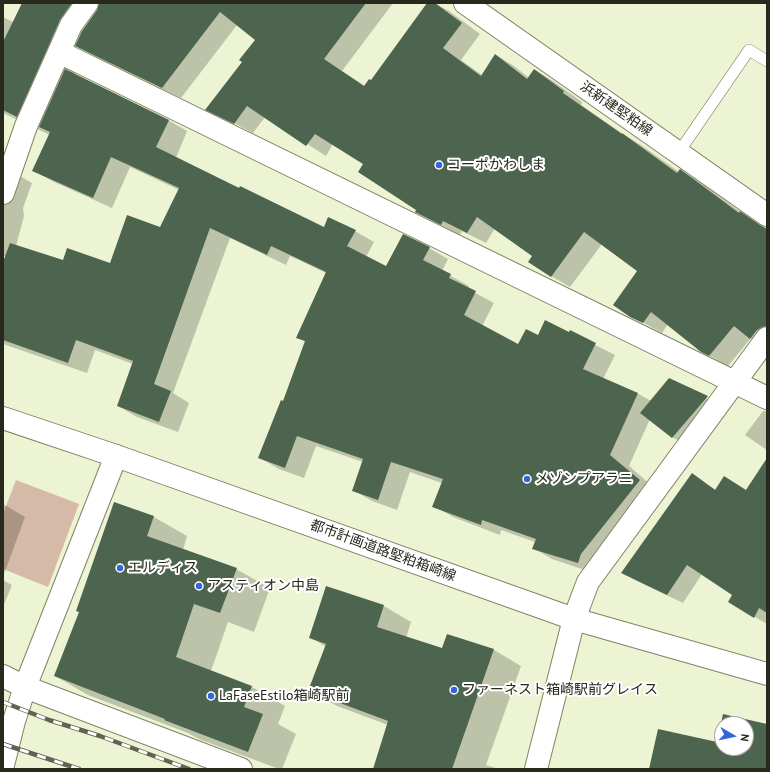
<!DOCTYPE html>
<meta charset="utf-8">
<style>
body{margin:0}
#map{position:relative;width:770px;height:772px;overflow:hidden;background:#edf4d3;font-family:"PT Sans",sans-serif}
canvas{display:block}
.frame{position:absolute;inset:0;border:4px solid #26291c;pointer-events:none}
.north{position:absolute;left:714px;top:716px;width:40px;height:40px;box-sizing:border-box;background:#fff;border:1px solid #a8a9a4;border-radius:50%;rotate:99deg;font-size:11px;font-weight:700;line-height:16px;text-align:center;color:#26291c}
.north::after{content:'';display:block;margin:auto;width:14px;height:18px;background:#3467d6;clip-path:polygon(50% 0,100% 100%,50% 72%,0 100%)}
</style>
<div id="map">
<canvas width="770" height="772"></canvas>
<div class="frame"></div>
<div class="north">N</div>
</div>
<script>
const context = document.querySelector('canvas').getContext('2d');
context.lineJoin = 'round';
function fill(path, color) { context.fillStyle = color; context.fill(path, 'evenodd'); }
const poly = rows => new Path2D(rows.map(r => 'M' + r).join(''));
function stroke(path, color, width, dash) { context.strokeStyle = color; context.lineWidth = width; context.lineCap = dash ? 'butt' : 'round'; context.setLineDash(dash || []); context.stroke(path); }
function drawText(font, color, halo, rows, align = 'center') {
  context.font = font + ' "PT Sans","Noto Sans JP",sans-serif'; context.lineWidth = 4; context.setLineDash([]); context.textBaseline = 'middle'; context.strokeStyle = halo; context.fillStyle = color; for (const [text, x, y, turn = 0] of rows) {
    context.save(); context.translate(x, y); context.rotate((+turn || 0) * Math.PI / 180); context.textAlign = isNaN(turn) ? turn : align; if (halo) context.strokeText(text, 0, 0); context.fillText(text, 0, 0); context.restore();
  }
}
fill(poly([
 [16,480,79,504,48,587,3,569,3,514]
]), '#d5bba7');
fill(poly([
 [100,3,393,3,342,71,365,86,371,81,428,3,434,3,449,11,480,34,461,60,482,75,496,55,514,66,529,78,535,70,553,81,582,102,581,105,626,136,641,145,679,172,680,170,699,181,746,216,767,229,767,348,751,338,728,366,701,351,668,324,662,333,631,316,639,270,602,244,570,287,551,276,534,256,495,228,486,243,462,231,460,235,416,212,417,210,365,164,333,144,326,156,265,117,253,133,207,109,244,62,256,40,237,25,181,98,98,58,79,47,100,5],
 [3,17,50,40,82,58,75,75,168,120,187,131,176,158,324,228,355,231,374,242,366,257,386,268,429,248,448,259,442,271,469,286,468,289,494,303,482,326,518,345,538,336,570,334,570,332,615,355,603,379,637,393,651,401,669,379,722,406,688,446,672,437,650,419,629,466,658,491,597,574,552,559,533,548,535,542,501,530,500,535,453,517,434,506,442,483,410,472,397,510,372,501,353,490,363,462,316,446,304,478,279,469,260,458,283,402,306,342,297,337,326,273,290,256,286,265,230,238,173,393,189,403,178,432,137,417,118,406,133,364,95,350,87,373,3,344,3,265,6,256,3,256,3,166,32,183,23,208,24,216,16,246,63,261,111,264,160,229,179,190,130,167,112,208,52,181,34,170,50,135,3,113],
 [763,411,767,411,767,450,745,435],
 [767,458,767,624,729,602,733,595,702,574,683,603,637,581,623,573,692,474,716,490,746,490],
 [115,503,154,517,187,536,183,550,236,569,270,588,254,632,228,622,211,671,252,687,285,706,278,724,296,734,282,769,279,769,199,739,188,733,88,695,55,676,80,612],
 [3,504,25,517,3,577],
 [3,580,12,585,3,607],
 [327,587,384,606,411,622,406,638,443,650,448,635,494,650,521,666,486,765,499,769,374,769,388,725,337,706,310,691,326,647,310,637]
]), '#0003');
fill(poly([
 [22,3,72,3,60,20,17,117,3,110,3,42],
 [99,3,366,3,324,59,364,86,369,79,371,80,427,3,435,3,462,23,443,48,481,76,495,54,527,79,534,69,564,91,563,93,622,134,622,133,677,173,680,169,739,213,740,211,760,225,767,229,767,326,762,327,757,330,750,339,734,326,709,356,701,352,651,312,643,323,630,317,613,305,637,271,584,232,551,277,528,262,532,256,477,217,467,233,443,221,441,225,415,212,416,210,358,172,363,164,315,134,306,146,247,106,234,124,205,110,242,62,239,60,255,40,220,12,162,88,75,46,82,31,97,10],
 [65,69,169,120,156,147,239,188,240,186,324,227,328,217,356,230,347,246,386,266,403,234,430,247,423,260,451,274,449,278,476,291,464,315,518,344,526,329,538,335,545,320,569,332,570,330,596,343,583,369,638,393,610,455,640,480,581,554,578,563,532,549,536,539,482,520,481,525,432,507,443,479,391,462,378,500,352,491,363,459,297,436,285,468,258,458,281,400,283,401,305,341,296,338,326,272,271,246,267,255,210,228,154,384,171,391,159,422,117,406,133,361,76,340,68,363,3,340,3,262,10,243,63,260,67,248,110,263,127,215,160,227,179,188,111,157,93,198,32,171,50,132,39,127],
 [669,378,708,396,672,438,640,413],
 [767,458,767,613,759,608,754,618,728,602,732,595,687,565,667,595,621,573,692,473,715,490,724,476,746,490],
 [114,502,154,516,147,536,237,568,220,613,194,604,176,657,252,686,244,707,263,714,248,752,164,720,165,719,54,676,79,612,76,611],
 [326,586,384,605,377,627,442,648,447,634,494,649,452,769,373,769,388,721,308,691,326,644,309,638],
 [723,714,767,724,767,769,649,769,658,729,717,742],
 [722,724,746,724,746,748,722,748]
]), '#4d654f');
const lane = poly([
 [679,152,749,50,767,61]
]);
const street = poly([
 [59,52,767,398],
 [3,193,26,126,71,25,87,3],
 [3,676,25,687,241,769],
 [3,765,14,721,25,687,116,456],
 [536,769,574,619,588,582,767,338]
]);
const secondary = poly([
 [465,3,767,215],
 [3,418,116,456,574,619,767,674]
]);
stroke(lane, '#7e8466', 12);
stroke(street, '#7e8466', 24);
stroke(secondary, '#7e8466', 24);
stroke(lane, '#fff', 11);
stroke(street, '#fff', 22);
stroke(secondary, '#fff', 22);
const rail = poly([
 [3,702,49,720,100,736,189,769],
 [3,744,79,769]
]);
stroke(rail, '#5f6350', 4.5);
stroke(rail, '#fff', 3, [9]);
for (const [x, y, r, color] of [
 [439,165,4,"#3467d6"],
 [527,479,4,"#3467d6"],
 [120,568,4,"#3467d6"],
 [199,586,4,"#3467d6"],
 [454,690,4,"#3467d6"],
 [211,696,4,"#3467d6"]
]) { const dot = new Path2D(); dot.arc(x, y, r, 0, 2 * Math.PI); context.fillStyle = color; context.fill(dot); stroke(dot, '#fff', 1.5); }
drawText('14px', '#26291c', '#fff', [
 ["浜新建堅粕線",616,109,35],
 ["都市計画道路堅粕箱崎線",383,551,20]
]);
drawText('14px', '#26291c', '#fff', [
 ["コーポかわしま",447,165],
 ["メゾンプアラニ",535,479],
 ["エルディス",128,568],
 ["アスティオン中島",207,586],
 ["ファーネスト箱崎駅前グレイス",462,690],
 ["LaFaseEstilo箱崎駅前",219,696]
], 'left');
</script>
